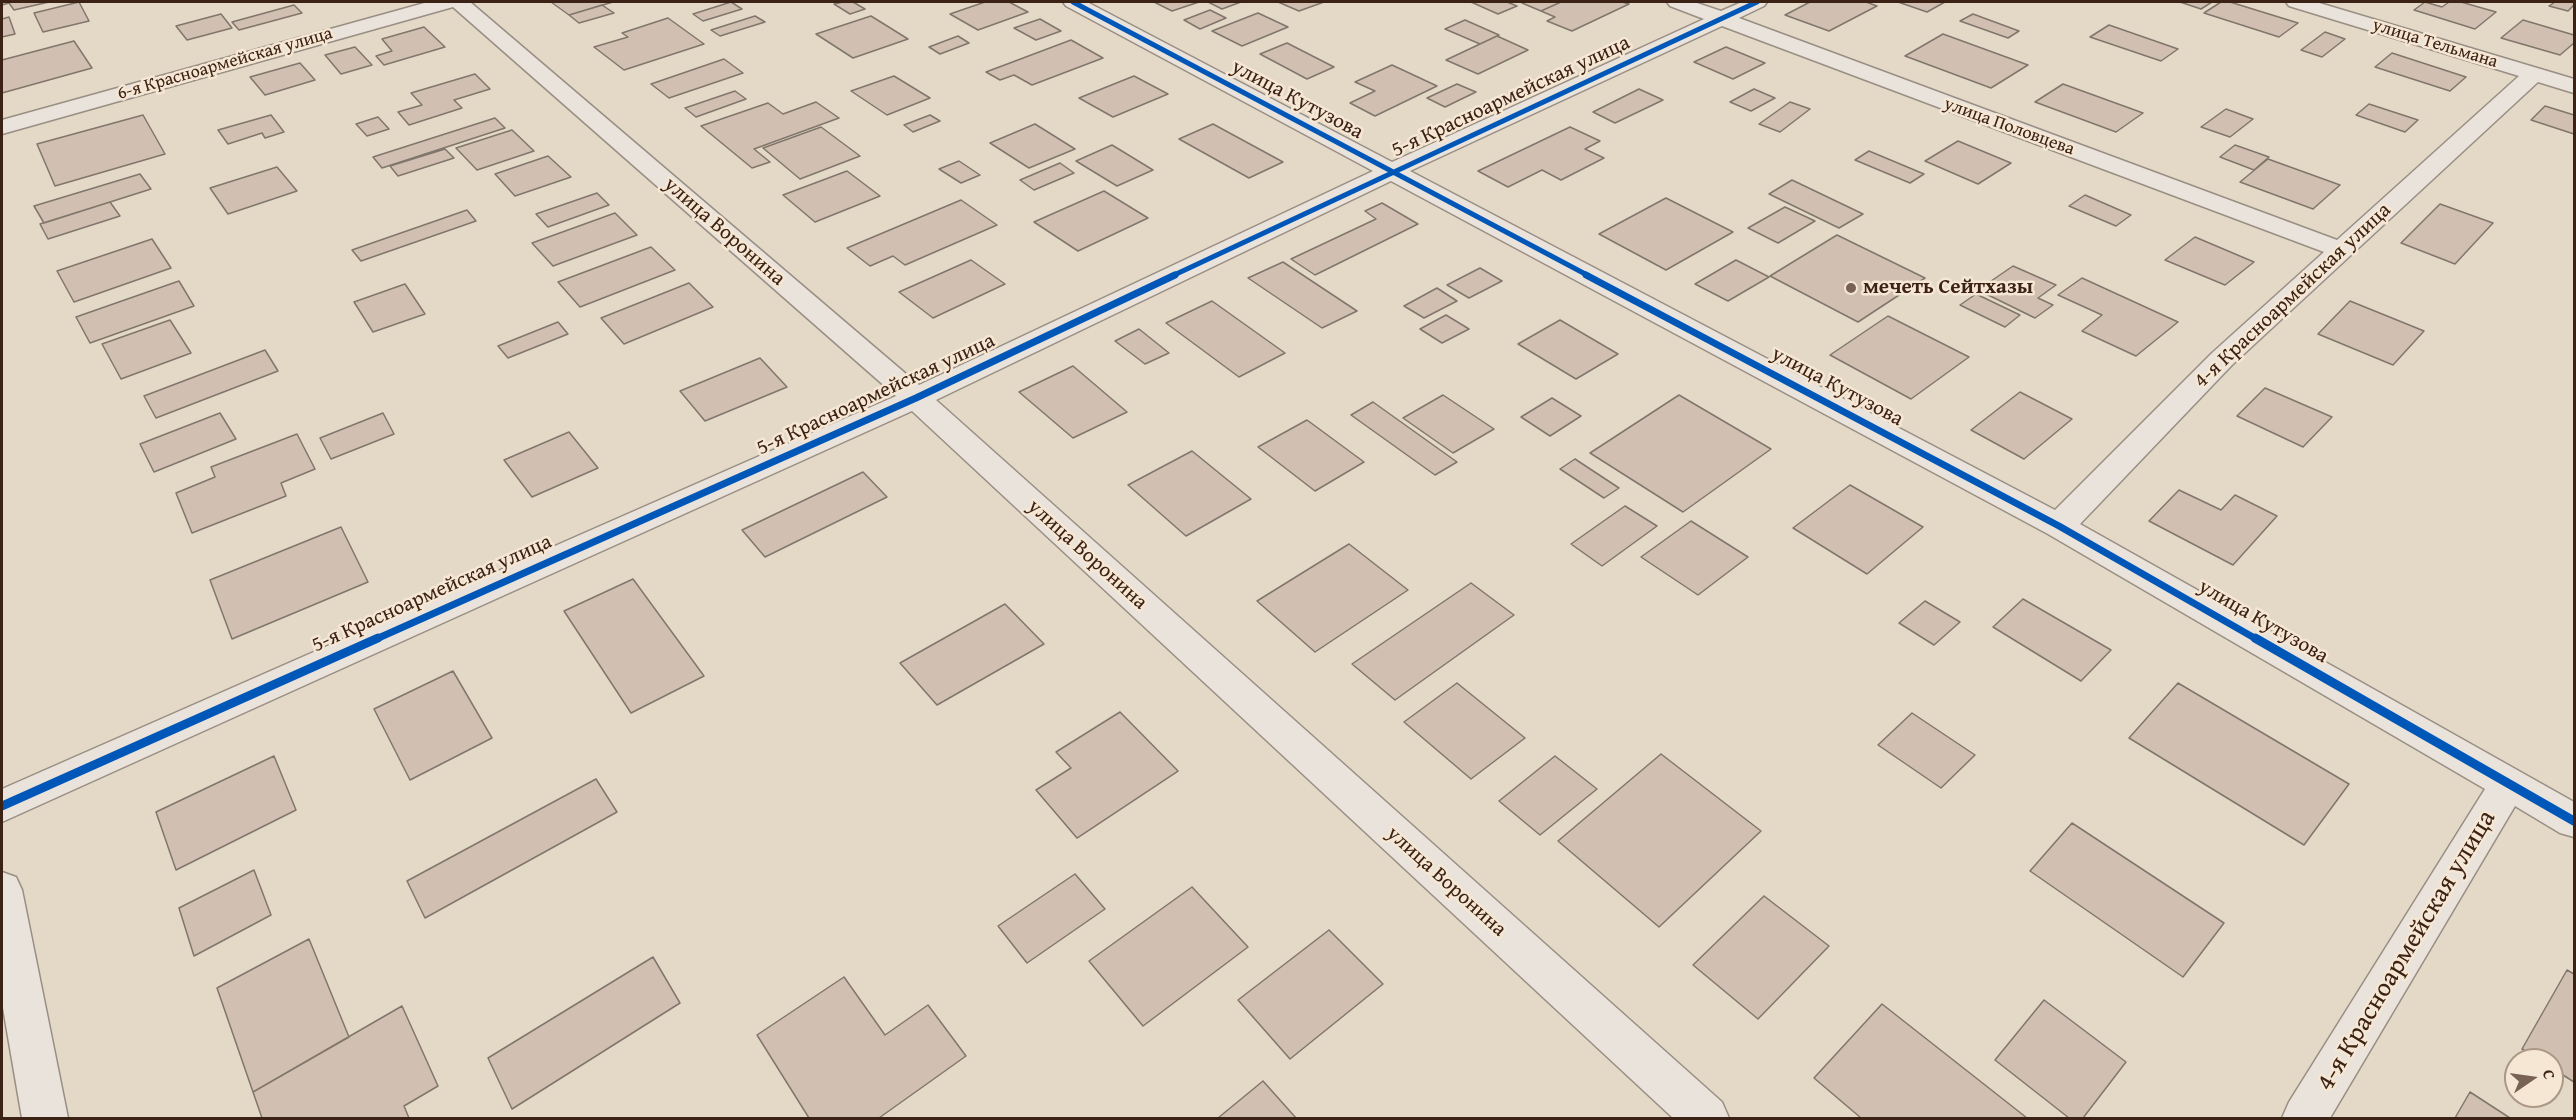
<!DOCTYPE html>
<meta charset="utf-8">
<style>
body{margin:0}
#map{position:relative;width:2576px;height:1120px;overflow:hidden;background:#e4d8c7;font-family:"Gentium Book Plus",serif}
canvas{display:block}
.frame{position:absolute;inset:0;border:3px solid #3c2214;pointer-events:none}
.north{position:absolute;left:2504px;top:1048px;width:60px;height:60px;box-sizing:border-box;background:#f5e7d3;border:2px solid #ab9887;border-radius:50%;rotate:77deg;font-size:16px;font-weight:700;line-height:24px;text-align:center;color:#3c2214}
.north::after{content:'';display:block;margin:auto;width:21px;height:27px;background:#776253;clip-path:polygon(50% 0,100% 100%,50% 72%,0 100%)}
</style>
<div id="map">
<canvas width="2576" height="1120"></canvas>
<div class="frame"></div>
<div class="north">С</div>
</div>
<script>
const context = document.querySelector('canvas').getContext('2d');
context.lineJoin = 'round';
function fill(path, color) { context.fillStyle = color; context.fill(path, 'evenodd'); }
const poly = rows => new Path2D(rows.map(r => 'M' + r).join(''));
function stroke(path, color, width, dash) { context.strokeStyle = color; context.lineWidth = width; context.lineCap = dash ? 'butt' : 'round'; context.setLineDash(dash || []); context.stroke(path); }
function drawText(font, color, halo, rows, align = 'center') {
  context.font = font + ' "Gentium Book Plus",serif'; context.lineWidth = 5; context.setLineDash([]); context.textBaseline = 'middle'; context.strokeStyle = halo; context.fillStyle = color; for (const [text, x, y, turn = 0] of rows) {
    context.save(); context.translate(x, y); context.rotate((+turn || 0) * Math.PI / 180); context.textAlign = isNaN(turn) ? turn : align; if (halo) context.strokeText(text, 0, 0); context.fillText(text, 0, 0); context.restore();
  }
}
const building = poly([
 [2,2,49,2,14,10,9,3,2,5,2,2],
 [79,2,89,21,43,32,34,13,79,2],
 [551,2,613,2,569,15,551,2],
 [731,2,742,9,703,21,693,14,731,2],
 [843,2,853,2,865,9,850,14,834,4,843,2],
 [985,2,1009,2,1028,12,978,30,950,14,985,2],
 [1154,2,1199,2,1172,11,1154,2],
 [1208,2,1241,2,1222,9,1208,2],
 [1278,2,1324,2,1299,11,1278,2],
 [1471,2,1507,2,1517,6,1498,14,1471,2],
 [1526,2,1561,2,1541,11,1522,3,1526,2],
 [1561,2,1622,2,1629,4,1572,31,1547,21,1555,17,1541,11,1561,2],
 [1810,2,1866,2,1877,6,1829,31,1785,15,1810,2],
 [1898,2,1945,2,1927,12,1898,2],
 [2180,2,2212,2,2201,9,2180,2],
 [2221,2,2230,2,2298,23,2279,37,2204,13,2221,2],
 [2425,2,2442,7,2449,2,2461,2,2496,12,2475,29,2414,10,2425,2],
 [2555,2,2574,2,2574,5,2568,11,2549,6,2555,2],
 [294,5,302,13,239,30,232,22,294,5],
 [602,5,614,13,579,23,569,15,602,5],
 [1210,10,1226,18,1200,29,1184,20,1210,10],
 [1258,13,1288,27,1242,46,1212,31,1258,13],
 [221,14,232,28,187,40,176,26,221,14],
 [1973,14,2019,31,2008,38,1960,21,1973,14],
 [755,16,765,22,720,36,711,30,755,16],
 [871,16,908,39,853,58,816,34,871,16],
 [9,17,15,34,2,37,2,19,9,17],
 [668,18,704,44,624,70,594,47,628,37,622,33,668,18],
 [1040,19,1061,31,1036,40,1014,28,1040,19],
 [1465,20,1499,35,1480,44,1445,29,1465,20],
 [2523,20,2574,35,2574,43,2560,55,2501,38,2523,20],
 [2109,25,2178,49,2161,61,2090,37,2109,25],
 [424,27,445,47,384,65,376,56,392,51,382,39,424,27],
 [2325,32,2345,39,2322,57,2301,50,2325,32],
 [1943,34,2028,65,1991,88,1905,56,1943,34],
 [958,36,969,43,940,54,929,47,958,36],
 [1497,36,1528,50,1478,74,1446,60,1497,36],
 [1071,40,1103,58,1032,85,1014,75,1000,80,986,72,1071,40],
 [74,41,92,68,2,93,2,60,74,41],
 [1287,43,1334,67,1307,79,1260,54,1287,43],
 [355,47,372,65,341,74,325,55,355,47],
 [1726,47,1765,63,1733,79,1694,62,1726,47],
 [2392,53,2466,77,2450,91,2375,67,2392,53],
 [724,59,743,73,669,98,651,84,724,59],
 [300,63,315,80,265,95,250,77,300,63],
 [1392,65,1437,86,1375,116,1350,103,1375,91,1355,82,1392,65],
 [475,74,490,89,454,100,462,108,409,125,398,112,422,105,411,93,475,74],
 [894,76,930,98,887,115,851,91,894,76],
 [1134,76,1168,94,1113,117,1079,98,1134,76],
 [1457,84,1476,92,1445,107,1427,98,1457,84],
 [2063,84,2143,113,2116,132,2035,102,2063,84],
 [1639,89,1663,100,1615,123,1593,112,1639,89],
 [1754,89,1775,98,1751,111,1730,102,1754,89],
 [735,91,746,99,696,117,685,108,735,91],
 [816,102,839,118,754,149,770,162,752,168,701,126,768,103,783,114,816,102],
 [1790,102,1810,109,1780,132,1759,124,1790,102],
 [2369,104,2418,120,2405,132,2356,115,2369,104],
 [2545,106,2574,115,2574,134,2531,120,2545,106],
 [2226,109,2253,119,2230,137,2201,127,2226,109],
 [143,115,165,154,55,186,37,144,143,115],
 [271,115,284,132,265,138,262,133,228,144,218,130,271,115],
 [930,115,940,121,913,132,904,125,930,115],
 [378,117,389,129,367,136,356,124,378,117],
 [495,118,505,128,382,168,373,157,495,118],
 [1035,124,1075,149,1029,168,990,143,1035,124],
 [1213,124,1283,162,1249,178,1179,139,1213,124],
 [821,127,860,156,800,179,763,148,821,127],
 [1570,127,1600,141,1585,149,1604,158,1561,180,1542,170,1508,187,1478,171,1570,127],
 [512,130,534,151,477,170,456,148,512,130],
 [1958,141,2011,163,1978,184,1925,161,1958,141],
 [1112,145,1153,170,1117,186,1076,161,1112,145],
 [2235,145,2269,157,2254,170,2220,157,2235,145],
 [445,149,454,158,398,176,390,166,445,149],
 [1869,151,1924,174,1910,183,1855,160,1869,151],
 [548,156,571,177,515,196,495,174,548,156],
 [2268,159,2340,185,2313,209,2240,182,2268,159],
 [959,161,980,175,961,183,939,169,959,161],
 [1060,163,1074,173,1034,190,1020,180,1060,163],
 [277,167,297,191,228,214,210,188,277,167],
 [847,171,880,196,815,222,783,195,847,171],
 [140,174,151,189,44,223,34,206,140,174],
 [1792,180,1863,214,1839,228,1769,194,1792,180],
 [1104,191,1148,218,1078,251,1034,222,1104,191],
 [597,193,609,205,548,227,536,214,597,193],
 [2085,195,2131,215,2116,226,2069,206,2085,195],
 [1666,198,1733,232,1666,270,1599,234,1666,198],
 [961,200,997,225,905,265,893,256,870,266,847,248,961,200],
 [110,202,120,216,48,239,40,224,110,202],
 [1382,203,1418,224,1315,275,1291,259,1376,219,1365,211,1382,203],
 [2440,204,2493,223,2455,264,2401,243,2440,204],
 [1785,207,1815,221,1778,243,1748,228,1785,207],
 [467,210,476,221,361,261,352,250,467,210],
 [615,213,637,235,553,266,532,243,615,213],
 [1837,235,1925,278,1858,322,1770,276,1837,235],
 [2195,237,2254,262,2225,285,2165,260,2195,237],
 [152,239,171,268,74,302,57,271,152,239],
 [651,247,675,270,580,307,558,282,651,247],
 [971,260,1005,284,933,318,899,292,971,260],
 [1736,260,1769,277,1728,301,1695,284,1736,260],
 [1283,262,1357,311,1322,328,1248,278,1283,262],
 [2013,266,2056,285,2038,298,2053,305,2035,318,1978,290,2013,266],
 [1480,268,1502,281,1469,298,1447,285,1480,268],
 [2082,278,2178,322,2136,356,2082,331,2102,315,2058,295,2082,278],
 [179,281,194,306,90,343,76,317,179,281],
 [689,283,713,307,624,344,601,318,689,283],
 [405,284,425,314,373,332,354,302,405,284],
 [1437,288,1457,301,1424,318,1404,306,1437,288],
 [1976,294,2020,315,2005,327,1960,305,1976,294],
 [1212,301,1285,353,1239,377,1166,323,1212,301],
 [2350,301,2424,331,2393,365,2318,334,2350,301],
 [1446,315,1469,329,1442,343,1420,329,1446,315],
 [1888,316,1969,357,1911,399,1830,355,1888,316],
 [170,320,191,353,121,379,102,344,170,320],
 [1560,320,1618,354,1576,379,1518,344,1560,320],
 [558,322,568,334,508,358,498,346,558,322],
 [1139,329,1169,353,1145,364,1115,341,1139,329],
 [265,350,278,371,156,418,144,396,265,350],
 [760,358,787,387,705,421,680,391,760,358],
 [1073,366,1127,412,1073,438,1019,392,1073,366],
 [2265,388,2332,417,2303,447,2237,416,2265,388],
 [2020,392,2072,419,2024,459,1971,430,2020,392],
 [1443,395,1494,429,1453,453,1403,418,1443,395],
 [1679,395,1771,449,1683,512,1590,453,1679,395],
 [1552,398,1581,416,1550,436,1521,417,1552,398],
 [1373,402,1457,462,1435,475,1351,415,1373,402],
 [220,413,236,439,154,472,140,444,220,413],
 [383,413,394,434,331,459,320,438,383,413],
 [1307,420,1364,462,1315,491,1258,447,1307,420],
 [569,432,598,468,532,497,504,460,569,432],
 [297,434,315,469,281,483,286,496,192,533,176,493,215,477,211,467,297,434],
 [1192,451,1251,499,1186,536,1128,485,1192,451],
 [1575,459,1619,488,1604,498,1560,469,1575,459],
 [863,472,887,497,765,557,742,530,863,472],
 [1850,485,1923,527,1867,574,1793,528,1850,485],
 [2179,490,2221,510,2235,495,2277,516,2233,565,2149,521,2179,490],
 [1625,506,1657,526,1602,566,1571,544,1625,506],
 [1691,521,1748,557,1698,595,1641,557,1691,521],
 [341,527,368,582,232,639,210,580,341,527],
 [1349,544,1408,590,1315,652,1257,601,1349,544],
 [633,579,704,676,631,713,564,611,633,579],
 [1471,583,1514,615,1395,700,1352,664,1471,583],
 [2023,599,2111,650,2081,681,1993,627,2023,599],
 [1925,601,1960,622,1934,645,1899,623,1925,601],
 [1005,604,1044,644,937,705,900,663,1005,604],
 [453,671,492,738,410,780,374,709,453,671],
 [1457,683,1525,738,1471,779,1404,722,1457,683],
 [2178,683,2349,784,2304,845,2129,738,2178,683],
 [1120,712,1178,771,1077,838,1036,790,1071,768,1056,752,1120,712],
 [1912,713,1975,755,1941,788,1878,745,1912,713],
 [1661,754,1761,831,1659,927,1558,841,1661,754],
 [274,756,296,810,176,870,156,812,274,756],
 [1555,756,1597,789,1540,835,1499,801,1555,756],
 [596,779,617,812,425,918,407,881,596,779],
 [2072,823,2224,923,2183,977,2030,871,2072,823],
 [254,870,271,915,194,956,179,908,254,870],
 [1075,874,1105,909,1027,963,998,926,1075,874],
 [1192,887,1248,947,1143,1026,1089,961,1192,887],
 [1764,896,1829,946,1758,1019,1693,965,1764,896],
 [1329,930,1383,984,1290,1059,1238,1000,1329,930],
 [309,939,349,1037,253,1092,217,988,309,939],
 [653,957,680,1003,512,1109,488,1058,653,957],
 [2567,970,2574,974,2574,1082,2552,1068,2552,1060,2540,1060,2522,1049,2567,970],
 [844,977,885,1035,928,1005,966,1056,879,1118,809,1118,757,1035,844,977],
 [2044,1000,2126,1062,2083,1118,2069,1118,1995,1060,2044,1000],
 [1882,1004,2027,1118,1861,1118,1814,1078,1882,1004],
 [402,1006,438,1086,404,1106,409,1118,262,1118,253,1092,402,1006],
 [1263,1081,1296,1118,1218,1118,1263,1081],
 [2470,1092,2510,1118,2455,1118,2470,1092]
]);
fill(building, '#d1c0b2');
stroke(building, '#80766c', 1.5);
const street = poly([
 [428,2,470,2,919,385,1373,171,1066,6,1063,2,1087,2,1392,162,1704,19,1670,6,1667,2,1694,2,1721,11,1742,2,1767,2,1764,6,1739,18,2337,240,2519,76,2289,6,2286,2,2316,2,2574,79,2574,93,2538,82,2232,365,2080,524,2574,802,2574,837,2560,833,2515,806,2330,1118,2282,1118,2289,1102,2485,789,2048,534,1391,181,936,400,1722,1102,1729,1118,1673,1118,912,411,2,822,2,789,896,396,453,7,2,134,2,120,428,2],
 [1722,26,2324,252,2212,353,2055,510,1410,171,1722,26],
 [2,872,16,877,22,890,68,1118,22,1118,2,1002,2,872]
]);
stroke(street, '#998e83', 3);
fill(street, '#e9e3db');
stroke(poly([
 [1073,2,1589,276],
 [1172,276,1757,2]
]), '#0057b8', 5);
stroke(poly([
 [1586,275,2059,526,2258,640],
 [374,640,916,398,1175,275]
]), '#0057b8', 7);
stroke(poly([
 [2255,638,2574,821],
 [2,806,378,638]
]), '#0057b8', 9);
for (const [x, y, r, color] of [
 [1851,288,6,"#776253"]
]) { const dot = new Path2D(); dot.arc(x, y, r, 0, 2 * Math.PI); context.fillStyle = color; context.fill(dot); stroke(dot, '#f5e7d3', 2); }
drawText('18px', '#3c2214', '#f5e7d3', [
 ["улица Тельмана",2435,44,17],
 ["6-я Красноармейская улица",225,64,-16],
 ["улица Половцева",2009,127,20]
]);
drawText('21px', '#3c2214', '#f5e7d3', [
 ["5-я Красноармейская улица",1511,97,-25],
 ["улица Кутузова",1297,100,28],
 ["улица Воронина",724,232,41],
 ["4-я Красноармейская улица",2293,296,-43],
 ["улица Кутузова",1837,387,28],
 ["5-я Красноармейская улица",876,395,-25],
 ["улица Воронина",1087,555,42],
 ["5-я Красноармейская улица",432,594,-24],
 ["улица Кутузова",2263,622,30],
 ["улица Воронина",1446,882,42]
]);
drawText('bold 21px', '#3c2214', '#f5e7d3', [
 ["мечеть Сейтхазы",1863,288]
], 'left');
drawText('26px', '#3c2214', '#f5e7d3', [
 ["4-я Красноармейская улица",2407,951,-59]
]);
</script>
